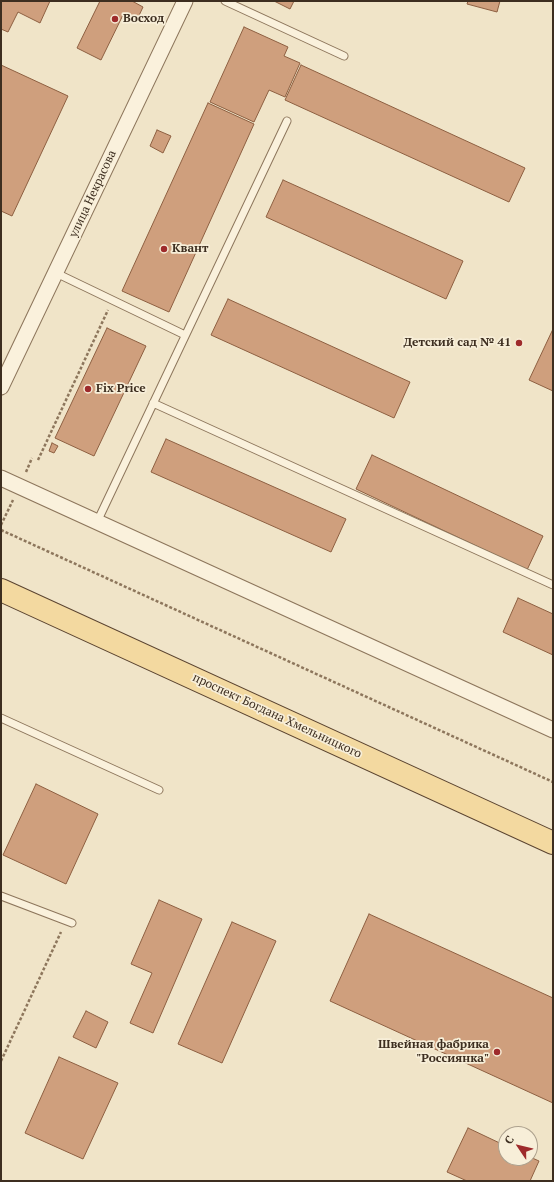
<!DOCTYPE html>
<meta charset="utf-8">
<style>
body{margin:0}
#map{position:relative;width:554px;height:1182px;overflow:hidden;background:#f0e4c8;font-family:"PT Serif",serif}
canvas{display:block}
.frame{position:absolute;inset:0;border:2px solid #3d2e20;pointer-events:none}
.north{position:absolute;left:498px;top:1126px;width:40px;height:40px;box-sizing:border-box;background:#f7eed8;border:1px solid #ada18e;border-radius:50%;rotate:305deg;font-size:11px;font-weight:700;line-height:16px;text-align:center;color:#3d2e20}
.north::after{content:'';display:block;margin:auto;width:14px;height:18px;background:#9e2a2b;clip-path:polygon(50% 0,100% 100%,50% 72%,0 100%)}
</style>
<div id="map">
<canvas width="554" height="1182"></canvas>
<div class="frame"></div>
<div class="north">С</div>
</div>
<script>
const context = document.querySelector('canvas').getContext('2d');
context.lineJoin = 'round';
function fill(path, color) { context.fillStyle = color; context.fill(path, 'evenodd'); }
const poly = rows => new Path2D(rows.map(r => 'M' + r).join(''));
function stroke(path, color, width, dash) { context.strokeStyle = color; context.lineWidth = width; context.lineCap = dash ? 'butt' : 'round'; context.setLineDash(dash || []); context.stroke(path); }
function drawText(font, color, halo, rows, align = 'center') {
  context.font = font + ' "PT Serif",serif'; context.lineWidth = 3.5; context.setLineDash([]); context.textBaseline = 'middle'; context.strokeStyle = halo; context.fillStyle = color; for (const [text, x, y, turn = 0] of rows) {
    context.save(); context.translate(x, y); context.rotate((+turn || 0) * Math.PI / 180); context.textAlign = isNaN(turn) ? turn : align; if (halo) context.strokeText(text, 0, 0); context.fillText(text, 0, 0); context.restore();
  }
}
const building = poly([
 [1,1,50,1,40,23,18,12,8,32,1,29,1,1],
 [100,1,132,1,143,7,136,22,123,15,101,60,77,48,100,1],
 [274,1,294,1,290,9,274,1],
 [468,1,500,1,497,12,467,4,468,1],
 [244,27,288,47,284,56,300,63,285,97,269,90,254,122,210,102,244,27],
 [1,65,68,96,12,216,1,211,1,65],
 [301,65,525,168,509,202,285,100,301,65],
 [208,103,254,124,169,312,122,291,208,103],
 [157,130,171,136,163,153,150,146,157,130],
 [283,180,463,261,446,299,266,217,283,180],
 [228,299,410,382,394,418,211,335,228,299],
 [107,328,146,346,94,456,55,438,107,328],
 [553,329,553,391,529,380,553,329],
 [166,439,346,519,331,552,151,472,166,439],
 [52,443,58,446,54,453,49,451,52,443],
 [372,455,543,536,527,570,356,489,372,455],
 [518,598,553,614,553,655,503,632,518,598],
 [36,784,98,814,66,884,3,855,36,784],
 [159,900,202,919,153,1033,130,1023,152,973,131,964,159,900],
 [369,914,553,998,553,1103,330,1001,369,914],
 [232,922,276,941,222,1063,178,1044,232,922],
 [86,1011,108,1022,96,1048,73,1037,86,1011],
 [59,1057,118,1083,83,1159,25,1133,59,1057],
 [468,1128,506,1146,506,1158,530,1157,539,1161,530,1181,467,1181,447,1172,468,1128]
]);
fill(building, '#cf9f7d');
stroke(building, '#8d5f41', 1);
const service = poly([
 [225,1,344,56],
 [56,273,185,335],
 [153,403,553,585],
 [97,522,287,121],
 [1,718,159,790],
 [1,896,72,923]
]);
const minor = poly([
 [1,387,185,1],
 [1,478,553,730]
]);
const primary = poly([
 [1,590,553,843]
]);
stroke(service, '#8d765c', 9);
stroke(minor, '#8d765c', 17);
stroke(primary, '#5b4430', 24);
stroke(poly([
 [38,460,108,310],
 [26,472,32,458],
 [1,525,13,500],
 [1,530,553,782],
 [1,1061,61,932]
]), '#8d765c', 2.5, [3, 2]);
stroke(service, '#faf1dc', 7);
stroke(minor, '#faf1dc', 15);
stroke(primary, '#f3d9a0', 22);
for (const [x, y, r, color] of [
 [115,19,4,"#9e2a2b"],
 [164,249,4,"#9e2a2b"],
 [519,343,4,"#9e2a2b"],
 [88,389,4,"#9e2a2b"],
 [497,1052,4,"#9e2a2b"]
]) { const dot = new Path2D(); dot.arc(x, y, r, 0, 2 * Math.PI); context.fillStyle = color; context.fill(dot); stroke(dot, '#f7eed8', 1.5); }
drawText('bold 12px', '#3d2e20', '#f7eed8', [
 ["Восход",123,19],
 ["Квант",172,249],
 ["Детский сад № 41",511,343,"right"],
 ["Fix Price",96,389],
 ["Швейная фабрика",489,1045,"right"],
 ["\"Россиянка\"",489,1059,"right"]
], 'left');
drawText('12px', '#3d2e20', '#f7eed8', [
 ["улица Некрасова",93,194,-65],
 ["проспект Богдана Хмельницкого",277,716,25]
]);
</script>
